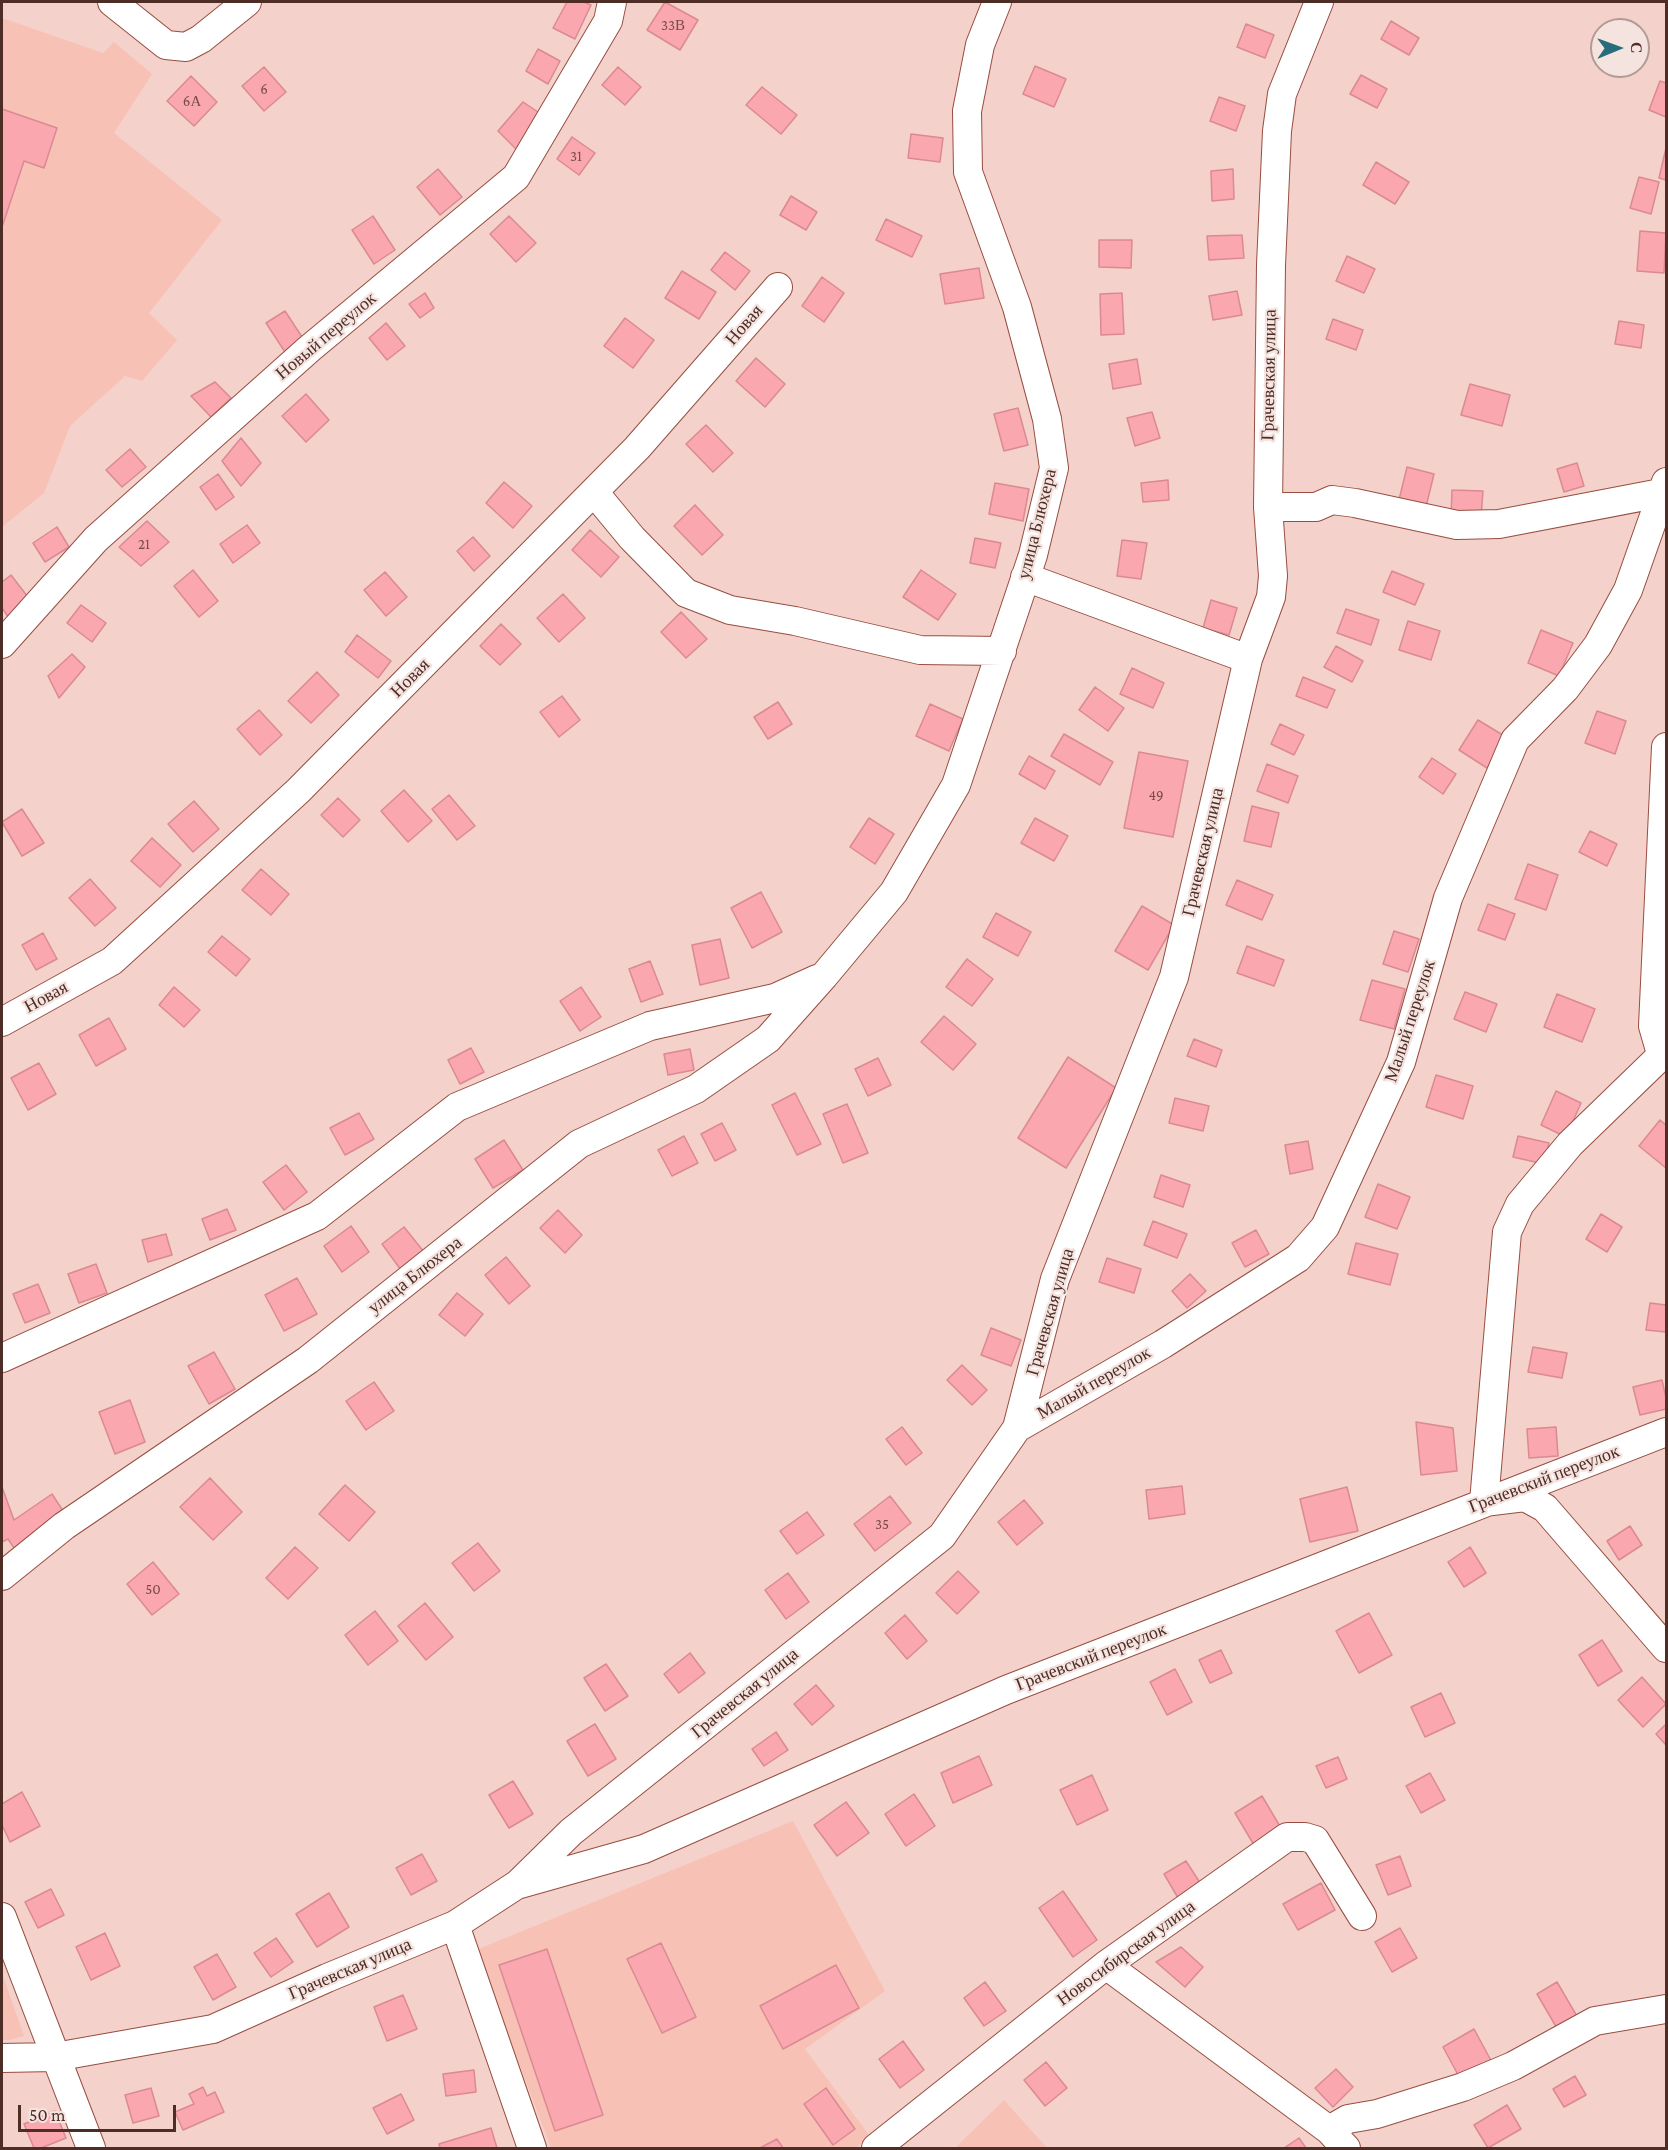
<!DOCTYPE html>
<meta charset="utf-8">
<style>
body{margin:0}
#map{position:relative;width:1668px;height:2150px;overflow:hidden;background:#f4d1ca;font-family:"Crimson Pro",serif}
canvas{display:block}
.frame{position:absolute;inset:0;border:3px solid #4e2d27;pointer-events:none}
.north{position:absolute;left:1590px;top:18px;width:60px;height:60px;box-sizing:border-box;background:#f4e3df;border:2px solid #b29a95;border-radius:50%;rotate:89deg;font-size:16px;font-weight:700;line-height:24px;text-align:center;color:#4e2d27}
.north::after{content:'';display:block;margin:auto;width:21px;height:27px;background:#276e7c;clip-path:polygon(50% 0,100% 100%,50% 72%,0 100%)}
.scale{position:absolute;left:18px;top:2105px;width:158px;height:27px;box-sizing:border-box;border:3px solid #4e2d27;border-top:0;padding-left:8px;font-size:18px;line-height:21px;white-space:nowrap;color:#4e2d27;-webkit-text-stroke:4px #f4e3df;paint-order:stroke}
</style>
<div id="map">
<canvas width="1668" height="2150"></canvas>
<div class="frame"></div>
<div class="north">С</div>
<div class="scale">50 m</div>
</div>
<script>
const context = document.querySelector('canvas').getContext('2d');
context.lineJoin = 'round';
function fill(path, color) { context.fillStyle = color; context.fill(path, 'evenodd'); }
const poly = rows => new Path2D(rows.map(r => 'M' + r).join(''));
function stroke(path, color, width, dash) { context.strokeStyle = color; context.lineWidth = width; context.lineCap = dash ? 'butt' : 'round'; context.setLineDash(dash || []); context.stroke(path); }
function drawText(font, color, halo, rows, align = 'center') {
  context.font = font + ' "Crimson Pro",serif'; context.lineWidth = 4.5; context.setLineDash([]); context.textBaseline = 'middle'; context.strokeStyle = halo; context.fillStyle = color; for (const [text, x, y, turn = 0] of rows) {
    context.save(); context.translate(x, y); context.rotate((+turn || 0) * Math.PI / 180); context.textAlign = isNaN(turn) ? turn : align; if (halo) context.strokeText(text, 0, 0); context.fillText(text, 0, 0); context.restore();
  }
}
fill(poly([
 [2,18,103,53,114,42,152,74,114,133,222,220,149,313,177,340,142,381,125,376,70,426,44,493,2,527],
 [793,1821,885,1991,805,2049,869,2135,856,2148,551,2148,476,1950],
 [2,1973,24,2036,9,2040,2,2040],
 [1004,2100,1047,2148,958,2148,957,2146]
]), '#f8c1b5');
const building = poly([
 [567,2,584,2,591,5,575,39,553,28,567,2],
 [665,2,698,20,680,50,647,30,665,2],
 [1391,21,1419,38,1409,55,1381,39,1391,21],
 [1246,24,1274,35,1265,58,1237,47,1246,24],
 [538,49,560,61,548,84,526,71,538,49],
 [1035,66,1066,79,1054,107,1023,94,1035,66],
 [264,67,286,92,264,111,242,86,264,67],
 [618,67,641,87,625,105,602,85,618,67],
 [1361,75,1387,89,1377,108,1350,94,1361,75],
 [191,76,217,102,194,126,167,101,191,76],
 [1660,81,1666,83,1666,117,1649,110,1660,81],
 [762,87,797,115,781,134,746,105,762,87],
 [1219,97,1245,106,1236,131,1210,121,1219,97],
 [523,102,541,114,521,154,498,131,523,102],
 [2,109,57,128,44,168,24,161,2,227,2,109],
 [911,134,943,138,940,162,908,158,911,134],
 [572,137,595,153,579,175,557,159,572,137],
 [1666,148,1666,180,1659,178,1666,148],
 [1376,162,1409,182,1395,204,1363,185,1376,162],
 [438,169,462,197,440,215,417,187,438,169],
 [1233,169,1234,199,1212,201,1211,171,1233,169],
 [1639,177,1659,182,1651,214,1630,208,1639,177],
 [791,196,817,212,806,230,780,215,791,196],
 [373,216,395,250,374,264,352,230,373,216],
 [509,216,536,243,516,262,490,234,509,216],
 [886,219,922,236,912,257,876,240,886,219],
 [1640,231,1666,233,1664,273,1637,271,1640,231],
 [1242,235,1244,258,1209,260,1207,236,1242,235],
 [1099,240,1132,240,1131,268,1099,267,1099,240],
 [725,252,750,271,735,290,711,270,725,252],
 [1347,256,1375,269,1364,293,1336,281,1347,256],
 [979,268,984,298,945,304,940,274,979,268],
 [682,271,716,292,699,319,665,298,682,271],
 [822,277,844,293,824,322,802,306,822,277],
 [1237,291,1242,315,1213,320,1209,296,1237,291],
 [425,293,434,308,420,318,409,304,425,293],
 [1122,293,1124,334,1101,335,1100,294,1122,293],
 [285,311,304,340,285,352,266,323,285,311],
 [625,318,654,340,633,368,604,346,625,318],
 [1333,319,1363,330,1356,350,1326,339,1333,319],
 [1619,321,1644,325,1641,348,1615,344,1619,321],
 [386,323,405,346,387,360,369,338,386,323],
 [756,358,785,384,765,407,736,381,756,358],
 [1137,359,1141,384,1113,389,1109,364,1137,359],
 [215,382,231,398,211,417,191,396,215,382],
 [1470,384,1510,395,1502,426,1461,415,1470,384],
 [306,394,329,420,306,442,282,416,306,394],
 [1018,408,1028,445,1004,451,994,414,1018,408],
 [1152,412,1160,438,1135,446,1127,418,1152,412],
 [706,425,733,453,713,472,686,444,706,425],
 [241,438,261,463,241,486,222,461,241,438],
 [130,449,146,467,122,487,106,470,130,449],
 [1577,463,1584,486,1564,492,1557,469,1577,463],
 [1407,467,1434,474,1424,515,1397,508,1407,467],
 [218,474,234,497,216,510,200,487,218,474],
 [1168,480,1169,500,1143,502,1141,483,1168,480],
 [504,482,532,506,513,528,486,503,504,482],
 [995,483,1029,489,1023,521,989,514,995,483],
 [1452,490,1483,491,1481,517,1451,515,1452,490],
 [695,505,723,535,702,555,674,526,695,505],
 [147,521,169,542,141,566,119,547,147,521],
 [247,525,260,543,233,563,220,544,247,525],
 [57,527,69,547,45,562,33,543,57,527],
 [590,530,619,557,601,577,572,550,590,530],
 [473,537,490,556,474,571,457,551,473,537],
 [975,538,1001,543,995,568,970,563,975,538],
 [1122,540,1147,543,1141,579,1117,576,1122,540],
 [193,570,218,601,199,617,174,586,193,570],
 [921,570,956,594,938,620,903,597,921,570],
 [1392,571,1424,584,1415,605,1383,592,1392,571],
 [385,572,407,597,386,616,364,590,385,572],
 [11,575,31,601,9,618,2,608,2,582,11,575],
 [563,594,585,618,559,642,537,618,563,594],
 [1211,600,1237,608,1229,635,1203,628,1211,600],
 [81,605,106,623,92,642,67,623,81,605],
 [1346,609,1379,620,1371,645,1337,633,1346,609],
 [681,612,707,639,686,658,661,632,681,612],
 [1408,621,1440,631,1431,660,1399,650,1408,621],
 [501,624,521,644,500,665,480,646,501,624],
 [1541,630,1573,643,1559,676,1528,663,1541,630],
 [357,635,391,661,378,678,345,652,357,635],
 [1336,646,1363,661,1352,682,1324,667,1336,646],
 [72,654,85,667,59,698,48,676,72,654],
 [1132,668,1164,683,1153,708,1120,694,1132,668],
 [317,672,339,695,311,723,288,701,317,672],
 [1303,677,1335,690,1327,708,1296,696,1303,677],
 [1095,687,1124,708,1108,731,1079,710,1095,687],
 [562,696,580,720,559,737,540,712,562,696],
 [778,702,792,724,768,739,754,717,778,702],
 [930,704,963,719,949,751,916,736,930,704],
 [259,710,282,735,260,755,237,729,259,710],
 [1597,711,1626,721,1615,754,1585,743,1597,711],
 [1478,720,1506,737,1487,768,1459,750,1478,720],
 [1280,724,1304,735,1294,755,1271,744,1280,724],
 [1064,734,1113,762,1100,785,1051,756,1064,734],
 [1139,752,1188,761,1173,837,1124,828,1139,752],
 [1029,756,1055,771,1045,789,1019,774,1029,756],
 [1432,758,1456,774,1443,794,1419,777,1432,758],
 [1267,764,1298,776,1288,803,1257,791,1267,764],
 [404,790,432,821,408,842,381,811,404,790],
 [449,795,475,826,457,840,432,809,449,795],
 [338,798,360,820,343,837,321,815,338,798],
 [194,801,219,829,193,852,168,824,194,801],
 [1252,806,1279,813,1271,847,1244,841,1252,806],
 [22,809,44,843,22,856,2,822,22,809],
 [869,818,894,834,875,864,850,847,869,818],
 [1035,818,1068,836,1054,861,1021,843,1035,818],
 [1590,831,1617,844,1607,866,1579,852,1590,831],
 [152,838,181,865,160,887,131,861,152,838],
 [1528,864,1558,875,1546,910,1515,899,1528,864],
 [261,869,289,894,271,915,242,890,261,869],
 [90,879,116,908,95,926,69,898,90,879],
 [1237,880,1273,895,1262,920,1226,905,1237,880],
 [761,892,782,932,752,948,731,908,761,892],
 [1488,904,1515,914,1505,940,1478,930,1488,904],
 [1142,906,1174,925,1148,970,1115,951,1142,906],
 [996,913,1031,932,1018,956,983,937,996,913],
 [1394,931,1419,939,1408,972,1383,964,1394,931],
 [43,933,57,959,36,970,22,945,43,933],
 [222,936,250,959,236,976,208,952,222,936],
 [720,939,729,978,700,985,692,945,720,939],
 [1247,946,1284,960,1274,986,1237,973,1247,946],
 [967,959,993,979,972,1006,946,987,967,959],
 [650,961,663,994,641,1002,629,969,650,961],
 [1372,980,1405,989,1394,1029,1360,1020,1372,980],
 [174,987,200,1010,184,1027,159,1005,174,987],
 [581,987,601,1017,580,1031,560,1001,581,987],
 [1465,992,1497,1004,1486,1032,1454,1019,1465,992],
 [1557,994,1595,1009,1582,1042,1544,1027,1557,994],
 [944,1016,976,1044,953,1070,921,1042,944,1016],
 [109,1018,126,1049,96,1066,79,1035,109,1018],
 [1194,1039,1222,1050,1216,1067,1187,1056,1194,1039],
 [471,1048,484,1072,460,1084,448,1060,471,1048],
 [690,1049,694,1070,668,1075,664,1054,690,1049],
 [1068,1057,1116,1088,1066,1168,1018,1138,1068,1057],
 [878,1058,891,1085,868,1096,855,1069,878,1058],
 [39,1063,56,1094,28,1110,11,1078,39,1063],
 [1436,1075,1473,1086,1463,1119,1426,1107,1436,1075],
 [1556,1091,1581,1103,1566,1137,1541,1125,1556,1091],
 [795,1093,821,1144,797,1155,772,1105,795,1093],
 [1175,1098,1209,1106,1203,1131,1169,1123,1175,1098],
 [847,1104,868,1153,843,1163,823,1114,847,1104],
 [359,1113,374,1139,345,1155,330,1128,359,1113],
 [1660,1120,1666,1125,1666,1168,1639,1146,1660,1120],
 [722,1123,736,1150,715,1161,701,1134,722,1123],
 [684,1136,698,1163,672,1176,658,1150,684,1136],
 [1518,1136,1549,1143,1544,1164,1513,1157,1518,1136],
 [504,1140,523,1170,493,1188,475,1159,504,1140],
 [1308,1141,1313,1169,1290,1174,1285,1145,1308,1141],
 [286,1165,307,1192,284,1210,263,1182,286,1165],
 [1161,1175,1190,1185,1183,1207,1154,1197,1161,1175],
 [1378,1184,1410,1197,1397,1229,1365,1217,1378,1184],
 [227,1209,236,1230,210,1240,202,1219,227,1209],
 [558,1210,582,1235,565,1253,540,1228,558,1210],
 [1601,1214,1622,1227,1607,1252,1586,1239,1601,1214],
 [1153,1221,1187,1234,1177,1258,1144,1245,1153,1221],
 [351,1226,369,1252,342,1272,324,1246,351,1226],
 [404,1227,424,1252,401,1270,382,1244,404,1227],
 [1256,1230,1269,1254,1245,1267,1232,1243,1256,1230],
 [166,1234,172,1255,148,1262,142,1240,166,1234],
 [1356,1243,1398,1254,1390,1285,1348,1274,1356,1243],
 [506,1257,530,1286,509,1304,485,1275,506,1257],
 [1107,1258,1141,1269,1134,1293,1099,1282,1107,1258],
 [96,1264,107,1293,79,1303,68,1274,96,1264],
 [1190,1274,1206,1291,1187,1308,1172,1291,1190,1274],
 [297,1278,317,1314,284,1331,265,1295,297,1278],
 [38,1284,50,1313,25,1323,13,1294,38,1284],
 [457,1293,483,1314,465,1336,439,1315,457,1293],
 [1650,1303,1666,1305,1666,1332,1646,1330,1650,1303],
 [991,1328,1021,1340,1011,1366,981,1355,991,1328],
 [1533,1347,1567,1353,1562,1378,1528,1372,1533,1347],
 [214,1352,235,1389,209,1404,188,1366,214,1352],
 [962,1365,987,1390,972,1405,947,1380,962,1365],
 [1662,1380,1666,1398,1666,1409,1640,1415,1633,1387,1662,1380],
 [374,1382,394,1411,366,1430,346,1401,374,1382],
 [130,1400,145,1442,115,1454,99,1412,130,1400],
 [1416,1422,1453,1428,1457,1471,1421,1475,1416,1422],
 [902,1427,922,1453,906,1465,886,1439,902,1427],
 [1556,1427,1558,1456,1529,1458,1527,1429,1556,1427],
 [210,1478,242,1512,213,1540,180,1507,210,1478],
 [345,1485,375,1512,349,1541,319,1514,345,1485],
 [1182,1486,1185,1514,1149,1519,1146,1490,1182,1486],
 [2,1487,14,1520,52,1494,69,1520,18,1554,8,1539,2,1542,2,1487],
 [1347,1487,1358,1531,1310,1542,1300,1499,1347,1487],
 [890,1496,911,1523,875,1551,854,1524,890,1496],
 [1024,1500,1043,1523,1017,1545,998,1522,1024,1500],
 [807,1512,824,1535,797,1554,780,1531,807,1512],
 [1630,1526,1642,1545,1619,1560,1607,1541,1630,1526],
 [478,1543,500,1571,474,1591,452,1563,478,1543],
 [295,1547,318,1568,288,1599,266,1578,295,1547],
 [1470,1547,1486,1573,1464,1587,1448,1562,1470,1547],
 [153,1562,179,1594,152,1615,127,1584,153,1562],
 [958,1571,979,1592,957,1614,936,1593,958,1571],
 [788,1573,809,1602,786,1619,765,1590,788,1573],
 [425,1603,453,1637,426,1660,398,1626,425,1603],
 [375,1611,398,1641,368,1665,345,1635,375,1611],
 [1369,1613,1392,1655,1359,1673,1336,1631,1369,1613],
 [905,1615,927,1641,907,1659,885,1633,905,1615],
 [1602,1640,1622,1671,1598,1686,1579,1655,1602,1640],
 [1221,1650,1232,1673,1210,1683,1199,1660,1221,1650],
 [690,1653,705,1673,679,1693,664,1674,690,1653],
 [606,1664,628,1696,605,1711,584,1678,606,1664],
 [1175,1669,1192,1702,1167,1715,1150,1682,1175,1669],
 [1642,1677,1666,1704,1643,1727,1618,1700,1642,1677],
 [816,1685,834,1706,812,1725,794,1704,816,1685],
 [1441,1693,1455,1723,1425,1737,1411,1707,1441,1693],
 [595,1724,616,1759,588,1776,567,1741,595,1724],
 [1666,1724,1666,1745,1656,1734,1666,1724],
 [776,1732,788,1750,764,1766,752,1749,776,1732],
 [979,1756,992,1785,953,1803,941,1773,979,1756],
 [1338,1757,1347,1779,1326,1788,1316,1766,1338,1757],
 [1430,1773,1445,1800,1421,1813,1406,1786,1430,1773],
 [1092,1775,1108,1810,1077,1825,1060,1790,1092,1775],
 [513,1781,533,1814,509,1828,489,1795,513,1781],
 [22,1792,40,1826,10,1842,2,1825,2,1804,22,1792],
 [914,1794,935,1826,906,1846,885,1814,914,1794],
 [1262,1796,1281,1828,1254,1845,1235,1813,1262,1796],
 [846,1802,869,1833,837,1856,814,1825,846,1802],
 [422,1854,437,1881,411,1895,396,1868,422,1854],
 [1400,1856,1411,1886,1388,1895,1376,1865,1400,1856],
 [1186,1861,1204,1889,1181,1903,1164,1874,1186,1861],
 [1321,1883,1335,1910,1298,1930,1283,1904,1321,1883],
 [51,1889,64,1915,38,1928,25,1902,51,1889],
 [1063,1891,1097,1940,1073,1957,1039,1908,1063,1891],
 [329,1893,349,1927,317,1947,296,1914,329,1893],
 [1400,1928,1417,1958,1392,1972,1375,1942,1400,1928],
 [105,1933,120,1966,91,1980,76,1947,105,1933],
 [276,1938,293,1962,271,1977,254,1953,276,1938],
 [661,1943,696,2017,662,2033,627,1959,661,1943],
 [1181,1947,1203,1967,1185,1987,1156,1962,1181,1947],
 [547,1949,603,2115,555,2131,499,1965,547,1949],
 [217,1954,236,1987,213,2000,194,1967,217,1954],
 [836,1965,859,2008,783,2049,760,2006,836,1965],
 [985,1982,1006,2011,984,2026,964,1998,985,1982],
 [1557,1982,1578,2018,1558,2030,1537,1994,1557,1982],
 [403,1995,417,2029,387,2041,374,2007,403,1995],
 [1474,2029,1494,2066,1463,2084,1443,2047,1474,2029],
 [903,2041,924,2070,900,2088,879,2059,903,2041],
 [1046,2062,1067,2088,1045,2106,1024,2080,1046,2062],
 [1336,2069,1353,2087,1333,2107,1315,2088,1336,2069],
 [474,2070,476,2092,446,2096,443,2074,474,2070],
 [1575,2076,1586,2095,1564,2107,1553,2089,1575,2076],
 [203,2087,207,2096,215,2092,224,2112,183,2130,175,2112,194,2104,189,2094,203,2087],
 [151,2088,159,2116,133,2123,125,2095,151,2088],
 [826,2088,855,2129,833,2145,804,2104,826,2088],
 [401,2094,414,2120,387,2134,373,2108,401,2094],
 [1507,2105,1521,2129,1488,2148,1474,2125,1507,2105],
 [55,2111,66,2138,41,2148,34,2148,24,2124,55,2111],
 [491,2128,497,2148,440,2148,439,2144,491,2128],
 [1299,2138,1306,2148,1284,2148,1299,2138],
 [777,2139,783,2148,760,2148,777,2139]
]);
fill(building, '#faa7b0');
stroke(building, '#db8993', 1.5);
const minor = poly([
 [112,2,166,45,186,47,201,39,247,2],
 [594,492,632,538,686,593,730,610,795,621,920,650,1002,651],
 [1268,507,1316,507,1332,500,1355,503,1457,525,1499,524,1666,492],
 [1025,577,1248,659],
 [2,644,96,539,309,349,516,177,608,21,612,2],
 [2,1022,112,961,298,791,637,448,778,287],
 [1666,1051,1570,1144,1520,1204,1507,1232,1484,1502,1525,1497,1545,1508,1666,1648],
 [1662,1057,1653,1026,1666,747],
 [2,1358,317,1216,457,1107,650,1026,775,998,817,979],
 [1017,1428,1163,1344,1298,1258,1325,1227,1401,1062,1448,898,1515,740,1565,689,1598,645,1628,590,1666,482],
 [2,1576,64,1526,308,1360,579,1144,696,1089,768,1039,824,976,894,892,956,785,1033,555,1054,468,1047,419,1017,307,968,172,967,111,980,45,997,2],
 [520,1884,644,1849,1006,1690,1666,1432],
 [2,1917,91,2148],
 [455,1925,532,2148],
 [1106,1965,1329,2130,1346,2148],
 [2,2058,55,2057,213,2029,327,1978,455,1925,518,1884,571,1832,942,1536,1017,1428,1055,1279,1174,977,1248,659,1271,597,1273,576,1268,507,1271,265,1277,131,1282,94,1319,2],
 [1329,2130,1348,2119,1377,2114,1463,2087,1513,2066,1595,2021,1666,2009],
 [876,2148,1106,1965,1287,1837,1305,1837,1315,1840,1362,1916]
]);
stroke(minor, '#974e40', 30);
stroke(minor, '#fff', 28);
drawText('15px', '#794c49', null, [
 ["33В",673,25],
 ["6",264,89],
 ["6А",192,101],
 ["31",576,156],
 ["21",144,544],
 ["49",1156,795],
 ["35",882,1524],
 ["50",153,1589]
]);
drawText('18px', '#4e2d27', '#f4e3df', [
 ["Новая",744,325,-49],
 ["Новый переулок",326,336,-40],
 ["Грачевская улица",1269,375,-89],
 ["улица Блюхера",1037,524,-76],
 ["Новая",410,678,-45],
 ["Грачевская улица",1203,852,-77],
 ["Новая",46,997,-29],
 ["Малый переулок",1410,1021,-72],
 ["улица Блюхера",415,1275,-38],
 ["Грачевская улица",1050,1312,-74],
 ["Малый переулок",1094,1383,-30],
 ["Грачевский переулок",1544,1479,-21],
 ["Грачевский переулок",1091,1657,-21],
 ["Грачевская улица",745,1693,-39],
 ["Новосибирская улица",1126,1953,-36],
 ["Грачевская улица",350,1969,-23]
]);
</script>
